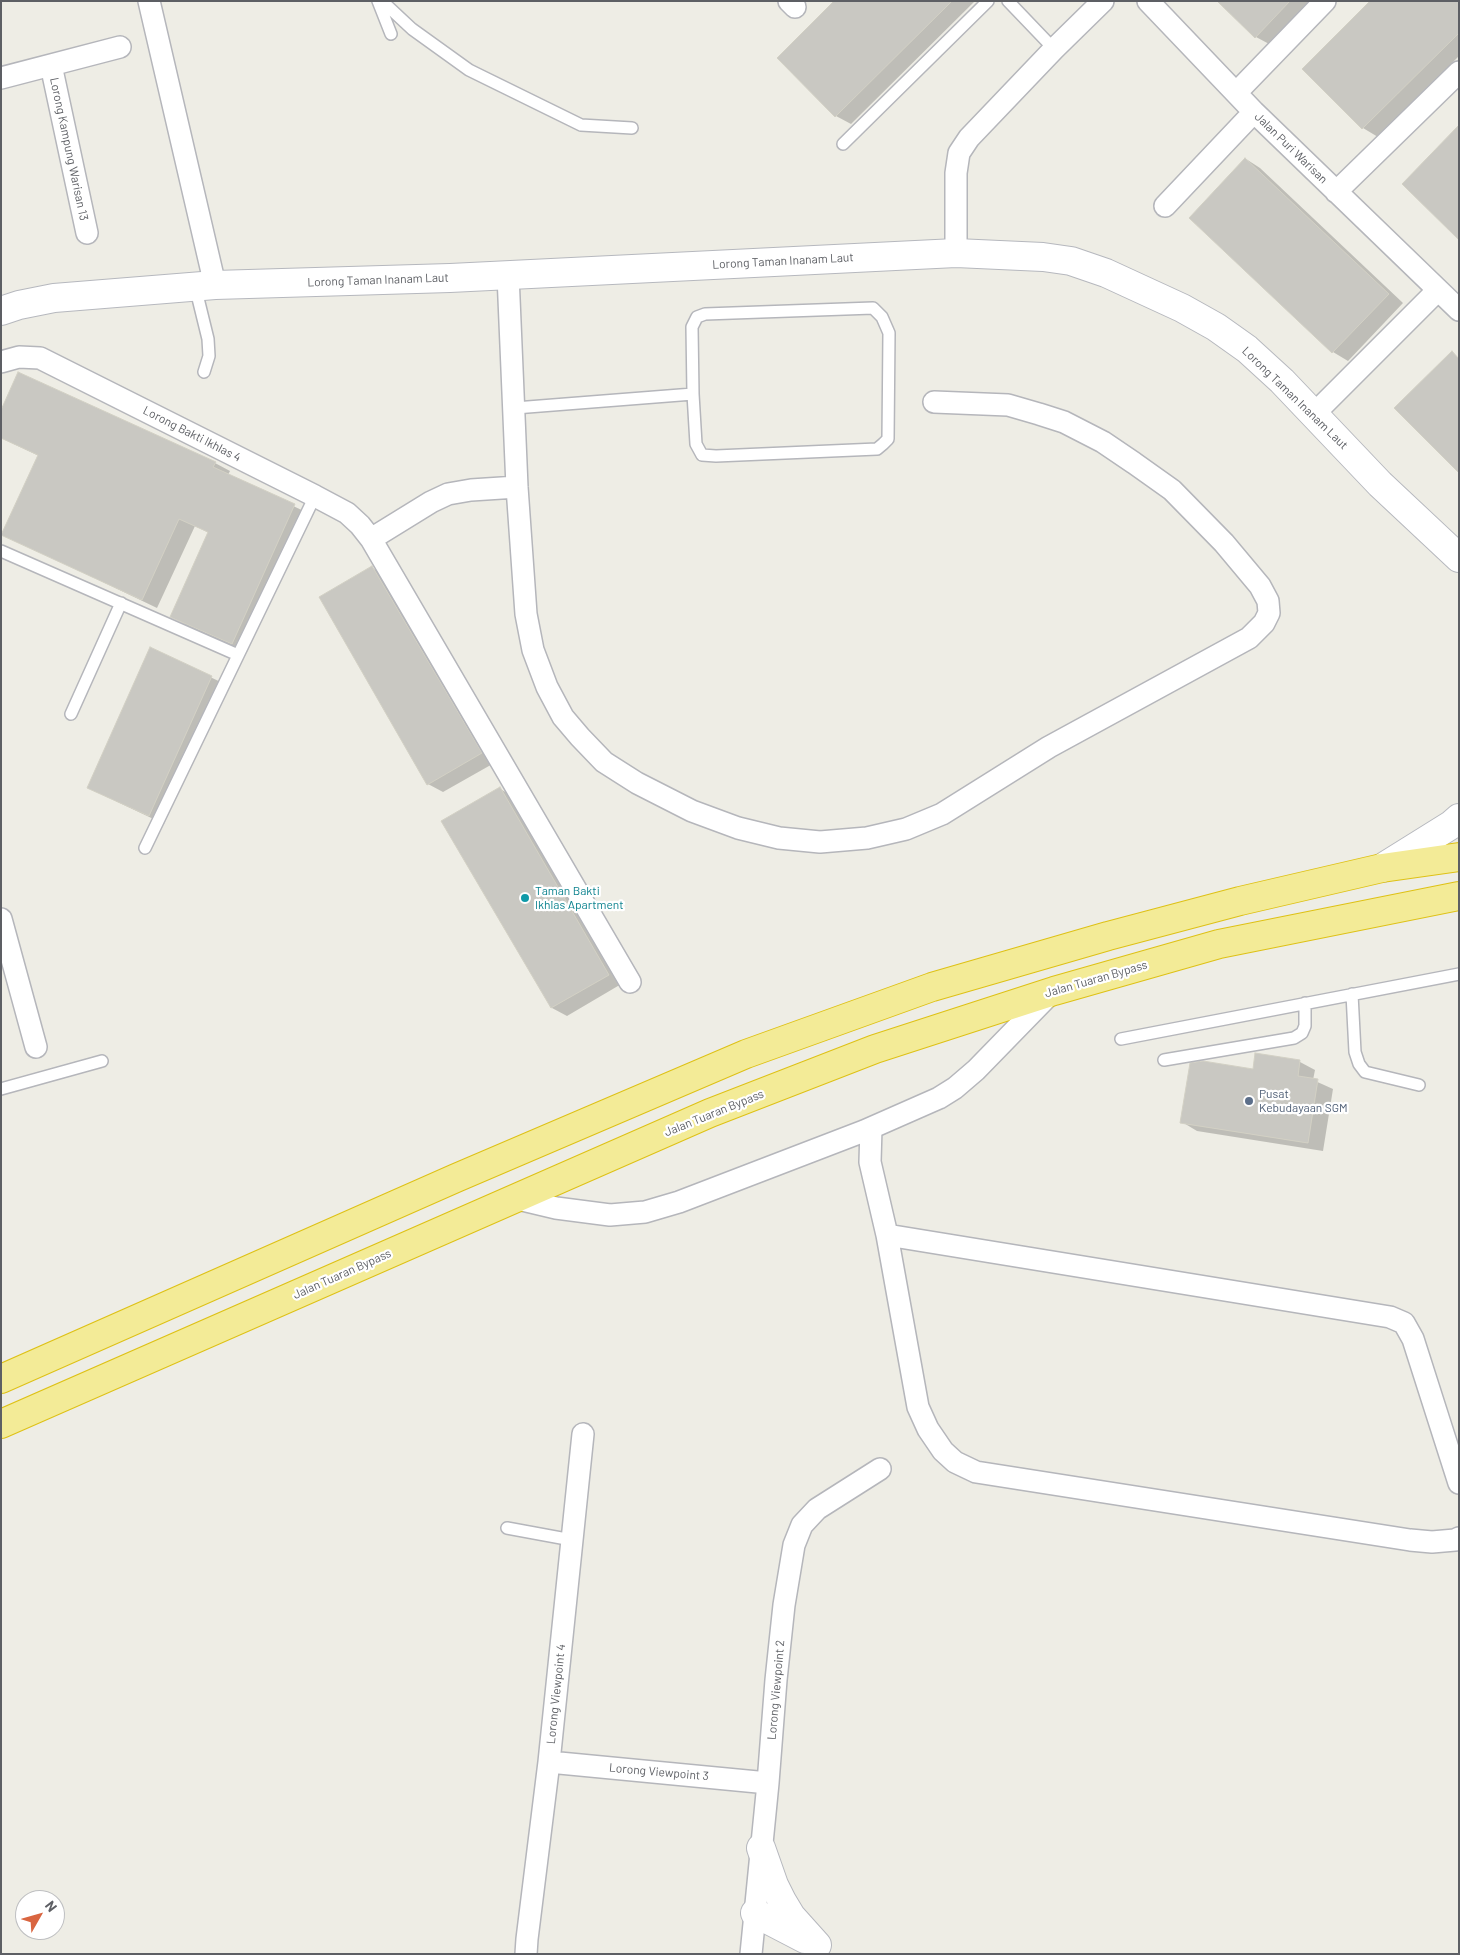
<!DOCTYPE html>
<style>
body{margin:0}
#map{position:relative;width:1460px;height:1955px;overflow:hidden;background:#eeede5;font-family:Barlow,sans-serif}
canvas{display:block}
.frame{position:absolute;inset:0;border:2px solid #5d5f64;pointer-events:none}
.north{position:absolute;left:15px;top:1890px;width:50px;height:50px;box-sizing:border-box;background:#fff;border:1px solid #bebfc1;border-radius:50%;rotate:52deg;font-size:14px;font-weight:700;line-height:20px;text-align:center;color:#5d5f64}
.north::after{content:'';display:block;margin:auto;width:18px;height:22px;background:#d96540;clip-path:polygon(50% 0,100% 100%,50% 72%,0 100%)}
</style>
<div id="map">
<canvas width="1460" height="1955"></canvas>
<div class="frame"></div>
<div class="north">N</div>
</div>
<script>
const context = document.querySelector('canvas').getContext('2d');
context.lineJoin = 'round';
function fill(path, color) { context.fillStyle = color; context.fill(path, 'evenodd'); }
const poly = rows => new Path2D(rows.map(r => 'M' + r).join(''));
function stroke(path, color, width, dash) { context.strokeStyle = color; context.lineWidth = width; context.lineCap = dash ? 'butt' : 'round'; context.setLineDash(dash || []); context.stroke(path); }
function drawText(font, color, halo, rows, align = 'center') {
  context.font = font + ' Barlow,sans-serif'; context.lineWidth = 4.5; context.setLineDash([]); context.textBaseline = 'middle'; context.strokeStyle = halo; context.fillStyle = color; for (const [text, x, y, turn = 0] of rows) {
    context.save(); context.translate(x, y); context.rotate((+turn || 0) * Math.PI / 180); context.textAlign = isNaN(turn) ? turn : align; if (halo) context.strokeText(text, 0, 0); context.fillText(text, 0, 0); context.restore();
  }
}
fill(poly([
 [835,1,975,1,851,124,836,116,779,58],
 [1219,1,1313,1,1271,45,1256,37],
 [1459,1,1459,56,1378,137,1363,128],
 [1246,159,1260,168,1403,303,1348,361,1333,352,1191,218],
 [1,438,215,463,230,471,228,475,310,514,247,652,186,625,171,616,209,533,195,526,157,608,3,534,39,456],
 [372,568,387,576,496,762,443,792,428,784],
 [151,649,227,685,164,824,88,788],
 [500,789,515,797,623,983,567,1016,552,1008,443,822],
 [1256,1055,1300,1062,1315,1070,1313,1080,1333,1089,1323,1151,1197,1131,1182,1122,1254,1070]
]), '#0003');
const building = poly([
 [834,1,952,1,835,117,777,58,834,1],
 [1217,1,1290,1,1255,38,1217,1],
 [1370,1,1459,1,1459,33,1362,129,1302,69,1370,1],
 [1459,125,1459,240,1402,184,1459,125],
 [1245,158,1389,294,1332,353,1189,218,1245,158],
 [1452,351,1459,359,1459,473,1394,408,1452,351],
 [18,372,216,462,213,467,295,504,232,644,170,617,208,532,179,519,142,600,1,535,38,455,1,438,1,410,18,372],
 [372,566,482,753,427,785,319,597,372,566],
 [150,647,212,676,149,816,87,788,150,647],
 [500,787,609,975,551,1008,441,821,500,787],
 [1255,1053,1300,1060,1298,1076,1318,1079,1308,1143,1180,1123,1190,1063,1203,1061,1253,1069,1255,1053]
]);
fill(building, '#c9c8c2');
stroke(building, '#d2d0c4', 1);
const lane = poly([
 [378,1,391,34],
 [382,1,412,29,469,70,581,125,632,128],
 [1008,1,1054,49],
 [843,144,988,1],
 [195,286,208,339,209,356,204,372],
 [873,308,882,317,889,333,888,439,883,444,877,449,716,456,702,455,696,444,693,394,692,327,697,317,705,314,873,308],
 [515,408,693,394],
 [1,551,238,655],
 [71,714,121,603],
 [145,848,315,496],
 [1352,994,1355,1052,1359,1064,1365,1072,1419,1085],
 [1121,1039,1459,974],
 [1164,1060,1294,1038,1302,1033,1305,1026,1305,1003],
 [1,1089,102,1061],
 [507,1528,572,1540]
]);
const street = poly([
 [149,1,215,285],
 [789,1,795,7],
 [1148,1,1254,112,1459,310],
 [51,65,87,233],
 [1,78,120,47],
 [1236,93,1325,1],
 [1336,192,1459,72],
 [1165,206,1254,112],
 [956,253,956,173,959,153,969,138,1054,49,1103,1],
 [508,275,517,487,526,614,533,650,547,687,563,717,580,737,604,762,637,783,692,811,738,828,779,838,820,842,867,838,906,829,942,814,1049,747,1249,638,1264,623,1269,613,1268,601,1260,586,1224,543,1172,490,1134,463,1103,442,1064,422,1039,414,1008,405,934,402],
 [1,362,19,357,40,358,315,496,347,513,360,525,371,539,630,982],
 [1314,414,1438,290],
 [371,539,431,502,448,494,471,490,517,487],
 [1,919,36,1047],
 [871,1128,870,1162,887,1235,918,1407,928,1429,943,1451,955,1462,976,1472,1410,1540,1432,1542,1455,1540,1459,1538],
 [514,1198,556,1208,610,1215,645,1212,679,1202,864,1131,939,1098,955,1088,976,1070,1052,992],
 [887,1235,1390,1317,1404,1323,1413,1339,1459,1483],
 [549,1762,768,1783],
 [526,1954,527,1939,549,1762,583,1434],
 [751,1954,768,1783,776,1680,784,1605,794,1545,802,1525,817,1509,880,1469]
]);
const secondary = poly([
 [1,311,19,305,54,298,215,285,450,278,956,253,1043,257,1071,261,1106,273,1182,308,1216,327,1247,349,1282,381,1380,484,1459,558],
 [1382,868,1451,825,1459,818],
 [761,1848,774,1885,782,1901,791,1916,817,1945],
 [755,1913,805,1939]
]);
const highway = poly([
 [1,1379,456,1178,746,1054,932,987,1108,936,1240,901,1382,868,1459,857],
 [1,1424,710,1113,875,1049,1054,991,1219,944,1459,896]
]);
stroke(lane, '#b5b6bb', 14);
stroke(street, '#b5b6bb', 24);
stroke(secondary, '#b6b8be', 30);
stroke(highway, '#dec115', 30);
stroke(lane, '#fff', 11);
stroke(street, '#fff', 21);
stroke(secondary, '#fff', 28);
stroke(highway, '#f3eb97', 28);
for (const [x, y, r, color] of [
 [525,898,5,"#0f9aa8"],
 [1249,1101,5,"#5c6f8a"]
]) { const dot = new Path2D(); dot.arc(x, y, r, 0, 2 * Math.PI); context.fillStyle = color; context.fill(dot); stroke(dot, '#fff', 2); }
drawText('12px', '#5d5f64', '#fff', [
 ["Jalan Puri Warisan",1291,148,44],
 ["Lorong Kampung Warisan 13",69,149,78],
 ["Lorong Taman Inanam Laut",783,261,-3],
 ["Lorong Taman Inanam Laut",378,280,-2],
 ["Lorong Taman Inanam Laut",1295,398,44],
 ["Lorong Bakti Ikhlas 4",192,434,27],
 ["Jalan Tuaran Bypass",1096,979,-16],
 ["Jalan Tuaran Bypass",714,1113,-22],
 ["Jalan Tuaran Bypass",342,1274,-24],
 ["Lorong Viewpoint 2",776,1690,-85],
 ["Lorong Viewpoint 4",556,1694,-84],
 ["Lorong Viewpoint 3",659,1772,5]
]);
drawText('12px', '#0d838f', '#fff', [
 ["Taman Bakti",535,891],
 ["Ikhlas Apartment",535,905]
], 'left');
drawText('12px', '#4e5e75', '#fff', [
 ["Pusat",1259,1094],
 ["Kebudayaan SGM",1259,1108]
], 'left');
</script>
